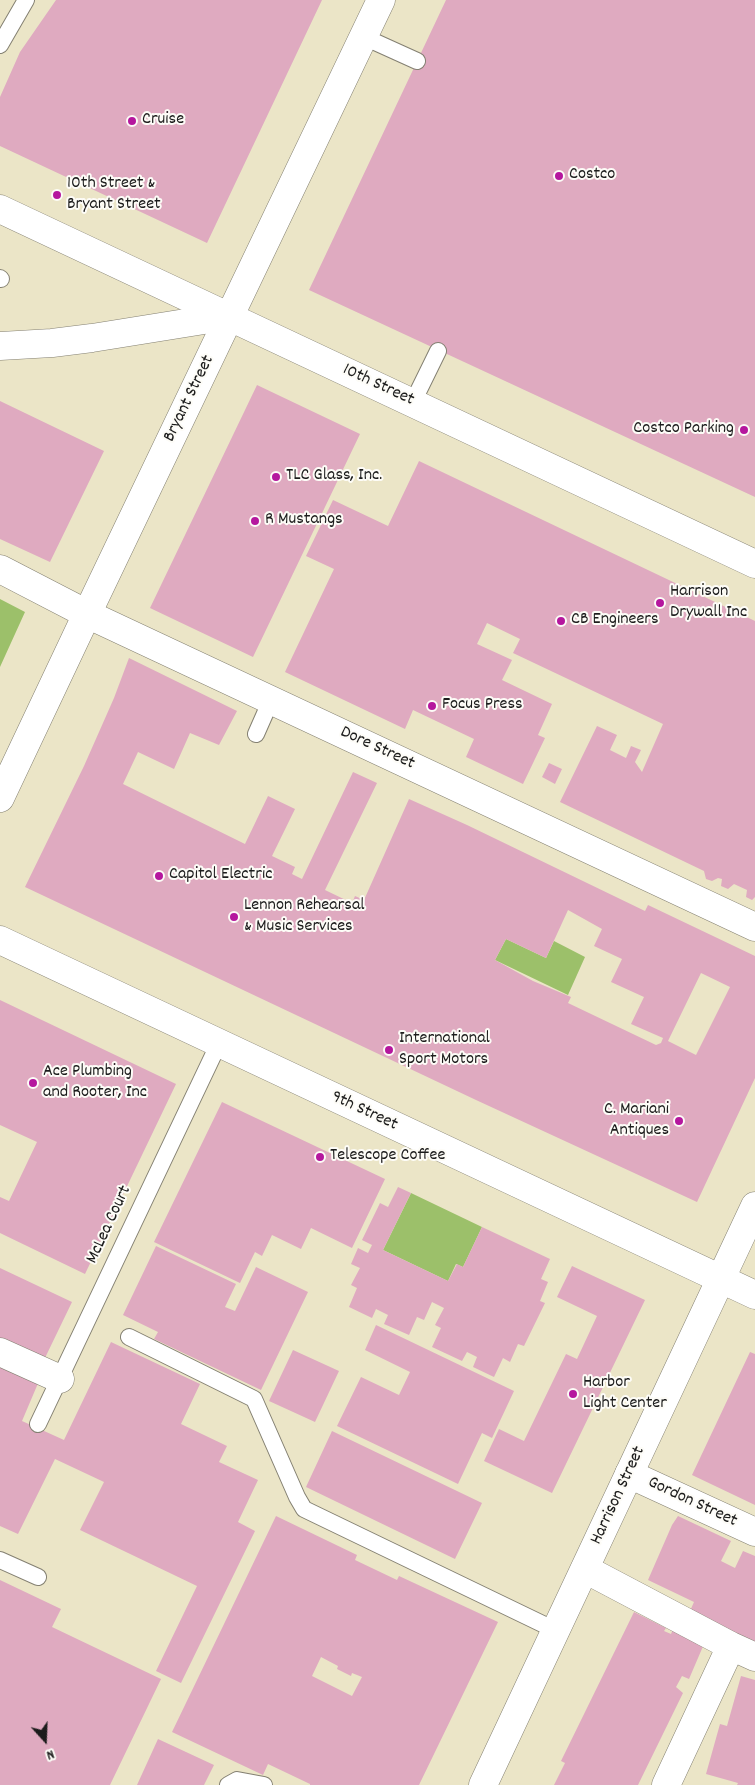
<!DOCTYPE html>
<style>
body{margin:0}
#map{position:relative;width:755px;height:1785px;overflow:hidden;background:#ebe5c7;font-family:Dekko,sans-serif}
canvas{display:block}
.north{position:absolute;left:20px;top:1715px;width:50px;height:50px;-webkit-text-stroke:4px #fdfcf7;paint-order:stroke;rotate:160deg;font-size:14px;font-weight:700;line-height:20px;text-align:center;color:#1c1c1c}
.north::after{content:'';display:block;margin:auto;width:18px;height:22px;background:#1c1c1c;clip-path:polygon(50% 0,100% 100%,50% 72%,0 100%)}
</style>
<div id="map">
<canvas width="755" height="1785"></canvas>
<div class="north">N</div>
</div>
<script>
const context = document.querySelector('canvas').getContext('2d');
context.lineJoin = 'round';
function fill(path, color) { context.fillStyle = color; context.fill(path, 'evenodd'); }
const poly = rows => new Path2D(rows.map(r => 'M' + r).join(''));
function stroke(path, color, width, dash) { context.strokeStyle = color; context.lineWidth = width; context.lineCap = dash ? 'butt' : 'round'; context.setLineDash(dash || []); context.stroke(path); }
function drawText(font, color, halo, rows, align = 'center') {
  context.font = font + ' Dekko,sans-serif'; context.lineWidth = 4; context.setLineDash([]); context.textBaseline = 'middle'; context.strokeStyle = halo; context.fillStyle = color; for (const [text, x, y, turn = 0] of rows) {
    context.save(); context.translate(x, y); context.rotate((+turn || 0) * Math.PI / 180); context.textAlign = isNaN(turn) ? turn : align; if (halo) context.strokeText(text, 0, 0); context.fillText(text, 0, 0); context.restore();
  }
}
fill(poly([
 [0,599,25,612,0,667],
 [506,939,546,958,554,941,585,957,568,995,495,960],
 [411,1193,482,1227,463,1267,456,1264,448,1281,383,1250]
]), '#9cc06a');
fill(poly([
 [56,0,322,0,207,243,0,146,0,97,20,52],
 [446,0,755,0,755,497,309,290],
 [257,385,360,434,253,657,150,608],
 [0,401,104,451,50,562,0,539],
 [419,461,755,621,755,897,752,900,746,897,747,890,734,884,728,889,721,886,722,879,718,878,712,881,706,879,704,871,560,802,597,726,617,735,610,750,626,758,631,746,641,750,635,762,642,772,663,724,513,653,520,639,487,623,477,644,512,660,502,680,552,704,538,735,545,738,523,784,466,757,474,739,413,710,405,729,285,672,334,569,306,556,333,500,388,526],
 [129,658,237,711,219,745,190,733,174,769,138,752,123,784,245,844,268,796,295,809,272,856,295,867,292,874,302,879,353,772,377,783,325,890,352,903,355,896,364,900,409,799,467,825,645,911,648,905,755,956,755,1078,697,1202,476,1100,25,887,84,766,114,698],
 [568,910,602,929,594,946,622,959,611,982,644,997,631,1024,663,1038,661,1043,656,1045,568,1003,571,997,533,981,495,960,506,939,546,958],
 [701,973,730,987,696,1055,668,1041],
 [549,763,562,769,555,784,542,777],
 [0,1000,176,1084,85,1274,0,1233,0,1197,9,1201,37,1142,0,1125],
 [222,1102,385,1179,352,1248,311,1228,301,1249,272,1235,262,1256,255,1252,240,1283,154,1242],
 [398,1187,411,1193,383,1250,448,1281,457,1264,463,1267,482,1227,550,1259,541,1279,548,1282,540,1301,545,1303,524,1346,518,1344,510,1362,503,1358,494,1377,473,1367,477,1357,467,1352,462,1361,432,1347,441,1328,435,1325,444,1308,432,1302,424,1320,417,1317,409,1335,384,1324,388,1315,376,1309,372,1318,349,1307,357,1288,351,1285,360,1268,351,1264,358,1248,368,1253,372,1245,362,1240,380,1203,388,1207],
 [156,1246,236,1284,225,1307,235,1311,256,1267,308,1292,261,1390,154,1339,158,1332,123,1315],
 [572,1266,645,1300,552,1493,484,1461,499,1429,524,1441,566,1354,577,1359,597,1316,557,1297],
 [0,1268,72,1302,44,1360,0,1340],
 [376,1325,514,1391,492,1438,482,1433,458,1484,337,1426,361,1377,399,1395,410,1372,365,1350],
 [111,1342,200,1384,181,1424,227,1446,219,1462,258,1480,238,1522,255,1531,181,1683,156,1671,197,1586,80,1530,104,1482,55,1459,18,1534,0,1526,0,1364,39,1381,22,1421,64,1440],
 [293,1350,339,1371,315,1422,269,1401],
 [750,1352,755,1354,755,1505,692,1475],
 [332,1431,482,1503,455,1559,306,1487],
 [276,1516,357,1555,355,1560,397,1580,399,1576,498,1622,419,1785,310,1785,310,1784,268,1764,263,1775,172,1732],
 [321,1657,338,1666,337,1669,351,1676,352,1673,362,1677,352,1696,312,1676],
 [678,1516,731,1541,721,1561,735,1568,743,1551,755,1556,755,1642,690,1611,694,1602,648,1580,672,1525],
 [0,1580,61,1609,52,1627,161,1679,110,1785,0,1785],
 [634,1612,666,1628,664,1631,671,1634,673,1629,704,1644,689,1679,682,1676,676,1687,683,1693,638,1785,554,1785,565,1763,561,1761],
 [741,1676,755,1680,755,1785,737,1785,738,1783,706,1774,720,1724,727,1726],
 [158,1739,214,1765,204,1785,137,1785]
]), '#dfaac0');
const service = poly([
 [364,37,417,61],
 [0,45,26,0],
 [0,278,1,279],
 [413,402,438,351],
 [256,734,271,700],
 [129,1337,254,1399,297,1497,304,1509,555,1630],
 [38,1424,219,1043],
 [0,1560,38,1577],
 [228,1785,237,1780,264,1785]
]);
const minor = poly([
 [0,569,87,614,755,927],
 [0,1352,60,1379],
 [629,1474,755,1532],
 [585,1569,731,1646],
 [666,1785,731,1646,755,1657]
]);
const secondary = poly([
 [0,209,755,564],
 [0,798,87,614,381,0],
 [0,940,755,1295],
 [483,1785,755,1206]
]);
const motorway = poly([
 [0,346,52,343,92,338,229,316]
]);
stroke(service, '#848072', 18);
stroke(minor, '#848072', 29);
stroke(secondary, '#848072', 29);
stroke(motorway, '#848072', 29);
stroke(service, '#fff', 16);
stroke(minor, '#fff', 28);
stroke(secondary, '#fff', 28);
stroke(motorway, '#fff', 28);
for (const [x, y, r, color] of [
 [132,121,5,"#b5179e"],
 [559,176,5,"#b5179e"],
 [57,195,5,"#b5179e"],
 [744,430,5,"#b5179e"],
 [276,477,5,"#b5179e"],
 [255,521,5,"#b5179e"],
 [660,603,5,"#b5179e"],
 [561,621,5,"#b5179e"],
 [432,706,5,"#b5179e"],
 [159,876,5,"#b5179e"],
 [234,917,5,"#b5179e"],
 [389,1050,5,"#b5179e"],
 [33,1083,5,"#b5179e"],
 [679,1121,5,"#b5179e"],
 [320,1157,5,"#b5179e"],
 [573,1394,5,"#b5179e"]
]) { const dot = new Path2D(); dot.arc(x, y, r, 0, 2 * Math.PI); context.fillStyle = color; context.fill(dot); stroke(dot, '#fdfcf7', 2); }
drawText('18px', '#1c1c1c', '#fdfcf7', [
 ["Cruise",142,121],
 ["Costco",569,176],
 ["10th Street &",67,185],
 ["Bryant Street",67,206],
 ["Costco Parking",734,430,"right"],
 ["TLC Glass, Inc.",286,477],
 ["R Mustangs",265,521],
 ["Harrison",670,593],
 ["Drywall Inc",670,614],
 ["CB Engineers",571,621],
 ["Focus Press",442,706],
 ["Capitol Electric",169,876],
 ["Lennon Rehearsal",244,907],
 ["& Music Services",244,928],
 ["International",399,1040],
 ["Sport Motors",399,1061],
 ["Ace Plumbing",43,1073],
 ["and Rooter, Inc",43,1094],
 ["C. Mariani",669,1111,"right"],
 ["Antiques",669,1132,"right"],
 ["Telescope Coffee",330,1157],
 ["Harbor",583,1384],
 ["Light Center",583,1405]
], 'left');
drawText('18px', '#1c1c1c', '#fdfcf7', [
 ["10th Street",378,386,25],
 ["Bryant Street",190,399,-64],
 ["Dore Street",377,749,25],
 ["9th Street",364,1112,25],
 ["McLea Court",110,1225,-65],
 ["Harrison Street",619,1496,-65],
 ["Gordon Street",692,1503,25]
]);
</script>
